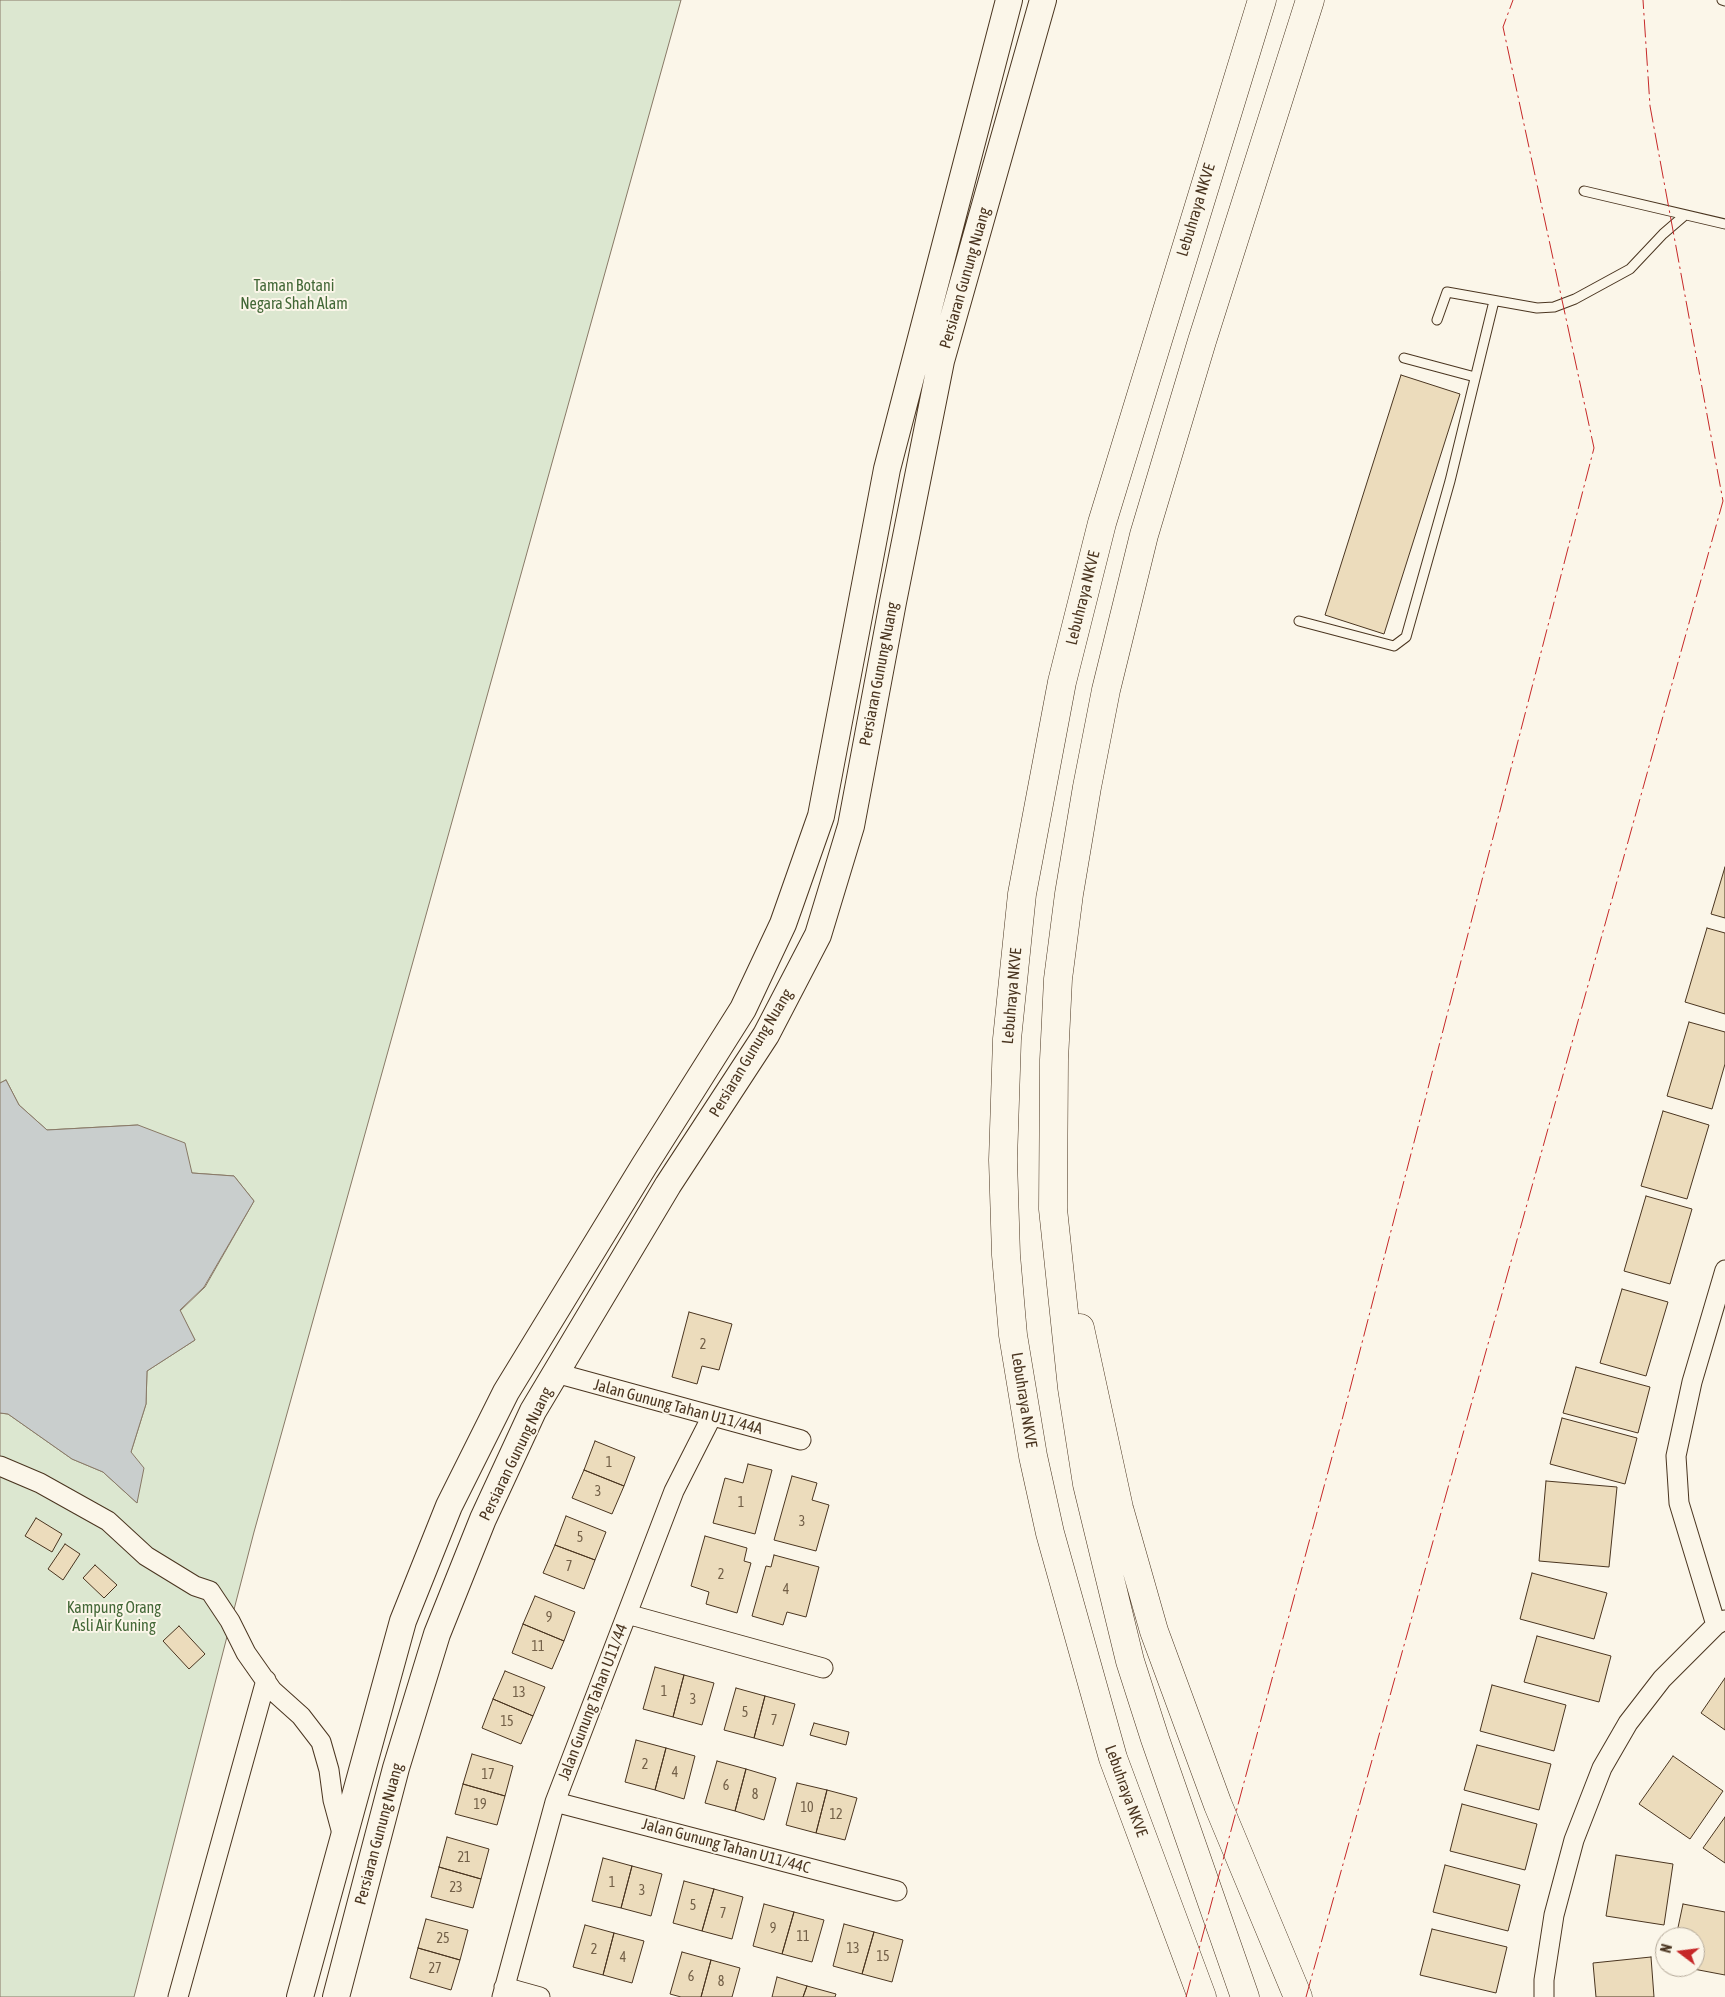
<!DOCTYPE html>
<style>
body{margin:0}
#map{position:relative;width:1725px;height:1997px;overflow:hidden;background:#fbf6e9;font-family:"Asap Condensed",sans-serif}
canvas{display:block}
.north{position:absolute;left:1655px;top:1927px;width:50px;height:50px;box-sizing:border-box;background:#fbf6e9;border:1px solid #b4a999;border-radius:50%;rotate:285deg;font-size:14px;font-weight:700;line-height:20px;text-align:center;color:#4a3520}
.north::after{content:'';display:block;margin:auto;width:18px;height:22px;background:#c62828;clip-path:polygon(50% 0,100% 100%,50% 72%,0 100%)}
</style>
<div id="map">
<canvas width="1725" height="1997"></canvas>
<div class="north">N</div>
</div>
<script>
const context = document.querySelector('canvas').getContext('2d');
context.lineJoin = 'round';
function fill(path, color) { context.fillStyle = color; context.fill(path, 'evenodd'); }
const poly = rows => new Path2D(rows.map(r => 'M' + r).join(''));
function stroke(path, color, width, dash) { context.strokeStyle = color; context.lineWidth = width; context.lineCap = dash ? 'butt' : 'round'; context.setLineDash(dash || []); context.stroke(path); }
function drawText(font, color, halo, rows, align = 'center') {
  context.font = font + ' "Asap Condensed",sans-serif'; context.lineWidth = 4; context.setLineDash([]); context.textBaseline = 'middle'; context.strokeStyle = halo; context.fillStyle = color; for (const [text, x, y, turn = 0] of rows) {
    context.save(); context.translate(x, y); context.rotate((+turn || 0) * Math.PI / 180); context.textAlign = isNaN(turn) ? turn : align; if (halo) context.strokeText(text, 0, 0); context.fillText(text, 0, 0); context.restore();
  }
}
const green = poly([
 [0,0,681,0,254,1532,134,1997,0,1997,0,1413,8,1414,72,1459,103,1472,137,1503,131,1452,146,1404,147,1371,195,1340,180,1311,205,1287,254,1201,234,1176,192,1173,138,1125,47,1130,19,1105,6,1080,0,1083,0,0]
]);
fill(green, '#dce7d0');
stroke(green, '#887966', 1);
const water = poly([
 [6,1080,19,1105,47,1130,138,1125,185,1143,192,1173,234,1176,254,1201,204,1287,180,1310,195,1340,147,1371,146,1404,131,1452,144,1468,137,1503,103,1472,72,1459,8,1414,0,1413,0,1083,6,1080]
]);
fill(water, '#c9cecd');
stroke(water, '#887966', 1);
const building = poly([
 [1401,375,1460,394,1384,634,1325,615,1401,375],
 [1725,867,1725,918,1711,914,1725,867],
 [1707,928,1725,933,1725,1014,1685,1002,1707,928],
 [1689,1022,1725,1032,1725,1064,1712,1109,1667,1096,1689,1022],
 [1663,1111,1709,1125,1687,1199,1641,1186,1663,1111],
 [1646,1196,1692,1209,1670,1284,1624,1271,1646,1196],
 [1622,1289,1668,1302,1646,1376,1600,1363,1622,1289],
 [689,1312,732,1324,719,1370,702,1366,697,1384,672,1377,689,1312],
 [1576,1367,1650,1387,1638,1433,1563,1413,1576,1367],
 [1562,1418,1637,1438,1625,1484,1550,1464,1562,1418],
 [595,1441,635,1457,624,1486,584,1470,595,1441],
 [748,1464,772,1470,755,1534,713,1523,725,1478,743,1483,748,1464],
 [584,1470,624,1486,612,1514,572,1498,584,1470],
 [792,1476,817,1483,812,1500,829,1505,816,1551,774,1540,792,1476],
 [1546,1481,1617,1487,1609,1567,1539,1561,1546,1481],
 [566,1516,606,1532,595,1560,555,1545,566,1516],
 [36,1518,62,1534,52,1552,25,1536,36,1518],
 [705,1536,747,1548,744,1561,751,1563,737,1613,706,1604,709,1592,691,1586,705,1536],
 [65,1544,80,1554,63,1580,48,1569,65,1544],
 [555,1545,595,1560,584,1589,543,1573,555,1545],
 [774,1555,819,1567,806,1617,787,1612,783,1625,752,1616,766,1566,771,1567,774,1555],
 [95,1565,117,1585,104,1598,83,1578,95,1565],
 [1532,1573,1607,1593,1594,1639,1520,1619,1532,1573],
 [535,1596,575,1612,564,1641,523,1624,535,1596],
 [523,1624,564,1641,552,1669,512,1653,523,1624],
 [179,1626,205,1654,189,1669,163,1641,179,1626],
 [1537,1636,1611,1656,1599,1702,1524,1682,1537,1636],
 [655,1667,684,1675,673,1717,643,1709,655,1667],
 [505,1671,545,1687,533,1716,493,1699,505,1671],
 [684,1675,714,1683,702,1725,673,1717,684,1675],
 [1725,1678,1725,1730,1701,1713,1725,1678],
 [1492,1685,1566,1705,1554,1751,1480,1731,1492,1685],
 [736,1688,765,1696,754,1738,724,1730,736,1688],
 [765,1696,795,1704,783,1746,754,1738,765,1696],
 [493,1699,533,1716,521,1744,482,1728,493,1699],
 [814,1723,849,1732,846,1745,810,1735,814,1723],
 [636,1740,666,1748,655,1790,625,1782,636,1740],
 [1477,1745,1551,1764,1539,1810,1464,1790,1477,1745],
 [666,1748,695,1756,684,1799,655,1790,666,1748],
 [472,1754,513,1766,505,1796,463,1784,472,1754],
 [1673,1756,1723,1791,1690,1839,1639,1804,1673,1756],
 [717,1761,746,1769,735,1811,705,1803,717,1761],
 [746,1769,776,1778,764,1820,735,1811,746,1769],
 [797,1783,827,1790,816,1833,786,1825,797,1783],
 [463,1784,505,1796,497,1825,455,1814,463,1784],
 [827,1790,857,1798,845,1840,816,1833,827,1790],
 [1462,1804,1537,1824,1525,1870,1450,1851,1462,1804],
 [1725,1817,1725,1863,1703,1848,1725,1817],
 [447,1837,489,1849,481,1879,439,1867,447,1837],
 [1616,1855,1673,1864,1664,1925,1606,1916,1616,1855],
 [603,1858,632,1866,621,1908,592,1901,603,1858],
 [1445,1865,1520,1885,1508,1931,1433,1912,1445,1865],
 [632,1866,662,1874,651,1916,621,1908,632,1866],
 [439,1867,481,1879,473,1908,431,1897,439,1867],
 [684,1881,714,1889,702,1931,673,1923,684,1881],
 [714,1889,743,1897,732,1939,702,1931,714,1889],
 [764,1904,794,1912,782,1954,753,1946,764,1904],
 [1683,1904,1725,1912,1725,1975,1683,1967,1695,1967,1695,1937,1676,1937,1683,1904],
 [794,1912,824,1920,812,1962,782,1954,794,1912],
 [426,1919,468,1930,460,1960,418,1948,426,1919],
 [844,1924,874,1932,862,1974,833,1966,844,1924],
 [585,1925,614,1933,603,1975,573,1967,585,1925],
 [1432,1929,1507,1947,1496,1993,1420,1975,1432,1929],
 [874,1932,903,1940,892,1982,862,1974,874,1932],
 [614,1933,644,1941,632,1983,603,1975,614,1933],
 [418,1948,460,1960,451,1990,410,1978,418,1948],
 [682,1952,711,1960,701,1997,681,1997,670,1994,682,1952],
 [1651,1957,1654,1997,1596,1997,1593,1963,1651,1957],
 [711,1960,740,1968,732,1997,701,1997,711,1960],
 [777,1977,807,1986,803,1997,772,1997,777,1977],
 [807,1986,836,1994,835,1997,803,1997,807,1986]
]);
fill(building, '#ecdcbc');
stroke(building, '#4a3520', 1);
const lane = poly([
 [1722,0,1725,1],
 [1584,191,1725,224],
 [1437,320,1447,292,1537,308,1554,307,1575,299,1630,269,1663,234,1685,215],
 [1404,358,1475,377],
 [1299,621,1394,646,1406,637,1450,481,1494,301]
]);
const street = poly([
 [556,1373,801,1440],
 [0,1466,40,1483,108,1521,146,1556,195,1586,210,1591,230,1621,246,1653,272,1690,301,1716,321,1742,329,1770,333,1800,343,1837],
 [627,1614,823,1668],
 [1716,1625,1679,1503,1676,1456,1692,1382,1725,1270],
 [555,1802,897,1891],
 [504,1987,540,1997],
 [178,1997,266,1680],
 [502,1997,555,1802,674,1491,712,1416],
 [1544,1997,1544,1980,1554,1915,1574,1840,1602,1768,1628,1723,1662,1679,1716,1625,1725,1620]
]);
const secondary = poly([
 [300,1997,403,1621,449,1506,506,1392,644,1166,743,1009,783,924,821,816,887,469,1009,0],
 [336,1997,396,1768,437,1634,483,1519,533,1411,668,1185,766,1035,818,935,851,826,893,602,941,361,1043,0]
]);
const highway = poly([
 [1080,1328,1119,1508,1154,1631,1218,1805,1298,1997],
 [1202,1997,1113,1758,1050,1533,1033,1456,1013,1335,1006,1255,1003,1160,1007,1039,1022,894,1062,682,1102,523,1262,0],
 [1245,1997,1155,1739,1130,1661,1087,1484,1072,1388,1053,1209,1054,1060,1058,979,1069,894,1087,787,1106,690,1144,535,1202,341,1310,0]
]);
stroke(lane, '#4a3520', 11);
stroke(street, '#4a3520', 21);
stroke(secondary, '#4a3520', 28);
stroke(highway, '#4a3520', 29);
stroke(lane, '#fbf6e9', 9);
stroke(street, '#fbf6e9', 19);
stroke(secondary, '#fbf6e9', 26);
stroke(highway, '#fbf6e9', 28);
stroke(poly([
 [1186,1997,1342,1420,1594,448,1503,27,1513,0],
 [1306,1997,1723,501,1650,106,1643,0]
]), '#c62828', 1, [18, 4, 2.5, 4]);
drawText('14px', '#725f47', null, [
 ["2",703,1345],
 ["1",609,1463],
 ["3",598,1492],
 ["1",741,1503],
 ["3",802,1522],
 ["5",580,1538],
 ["7",569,1567],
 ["2",721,1575],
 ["4",786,1590],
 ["9",549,1618],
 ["11",538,1647],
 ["1",664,1692],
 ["13",519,1693],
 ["3",693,1700],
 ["5",745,1713],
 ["7",774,1721],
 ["15",507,1722],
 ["2",645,1765],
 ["4",675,1773],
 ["17",488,1775],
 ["6",726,1786],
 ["8",755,1795],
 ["19",480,1805],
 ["10",807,1808],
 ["12",836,1815],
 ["21",464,1858],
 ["1",612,1883],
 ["23",456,1888],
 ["3",642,1891],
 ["5",693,1906],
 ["7",723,1914],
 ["9",773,1929],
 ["11",803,1937],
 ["25",443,1939],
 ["13",853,1949],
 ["2",594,1950],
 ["15",883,1957],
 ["4",623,1958],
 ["27",435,1969],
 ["6",691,1977],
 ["8",721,1982]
]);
drawText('16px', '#4a3520', '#fbf6e9', [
 ["Lebuhraya NKVE",1196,210,-73],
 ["Persiaran Gunung Nuang",965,278,-74],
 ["Lebuhraya NKVE",1083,598,-76],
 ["Persiaran Gunung Nuang",879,674,-79],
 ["Lebuhraya NKVE",1012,996,-85],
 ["Persiaran Gunung Nuang",751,1053,-59],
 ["Lebuhraya NKVE",1024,1400,81],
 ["Jalan Gunung Tahan U11/44A",678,1407,15],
 ["Persiaran Gunung Nuang",516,1454,-64],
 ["Jalan Gunung Tahan U11/44",593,1702,-69],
 ["Lebuhraya NKVE",1126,1791,70],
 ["Persiaran Gunung Nuang",379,1834,-75],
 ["Jalan Gunung Tahan U11/44C",726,1846,15]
]);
drawText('16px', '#436837', '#fbf6e9', [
 ["Taman Botani",294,286],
 ["Negara Shah Alam",294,304],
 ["Kampung Orang",114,1608],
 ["Asli Air Kuning",114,1626]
]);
</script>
